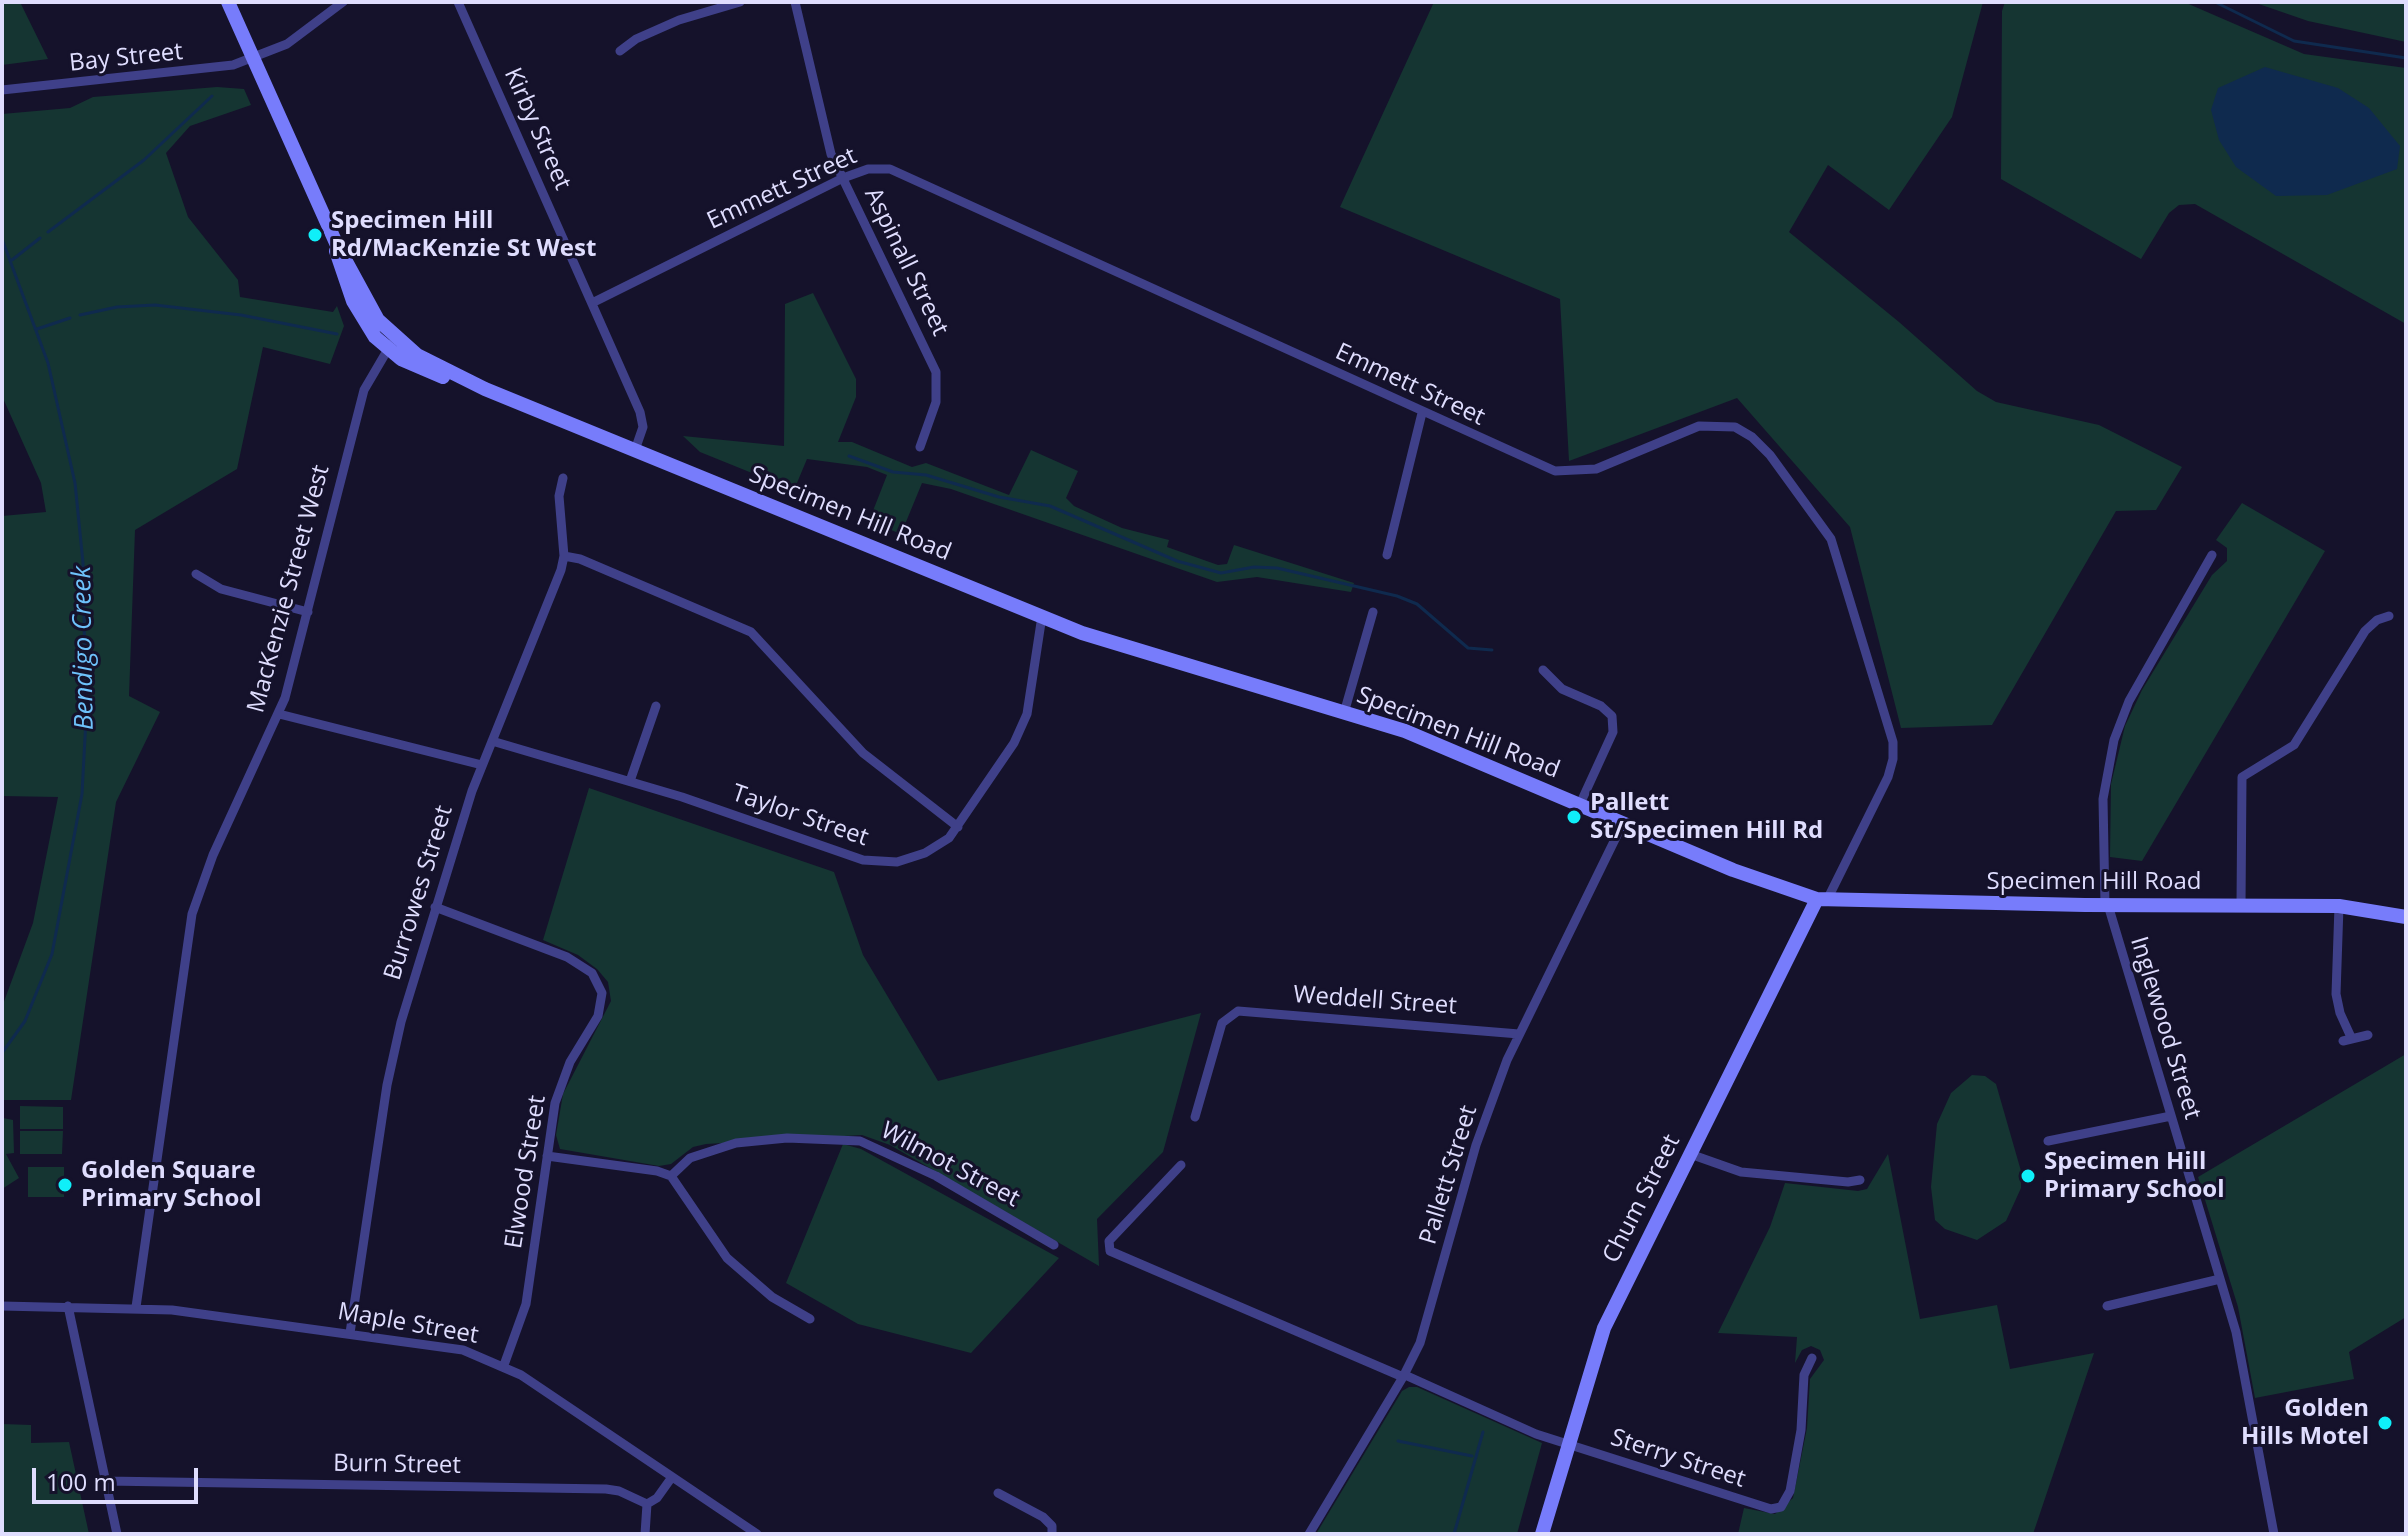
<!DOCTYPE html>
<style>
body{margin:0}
#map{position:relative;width:2408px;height:1536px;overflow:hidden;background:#15122b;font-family:"Open Sans",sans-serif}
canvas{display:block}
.frame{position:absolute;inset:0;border:4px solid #dfddfe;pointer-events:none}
.scale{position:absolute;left:32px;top:1468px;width:166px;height:36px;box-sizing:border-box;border:4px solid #dfddfe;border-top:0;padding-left:10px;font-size:24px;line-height:28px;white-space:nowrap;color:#dfddfe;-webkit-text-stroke:6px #15122b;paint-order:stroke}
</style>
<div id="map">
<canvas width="2408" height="1536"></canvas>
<div class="frame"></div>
<div class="scale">100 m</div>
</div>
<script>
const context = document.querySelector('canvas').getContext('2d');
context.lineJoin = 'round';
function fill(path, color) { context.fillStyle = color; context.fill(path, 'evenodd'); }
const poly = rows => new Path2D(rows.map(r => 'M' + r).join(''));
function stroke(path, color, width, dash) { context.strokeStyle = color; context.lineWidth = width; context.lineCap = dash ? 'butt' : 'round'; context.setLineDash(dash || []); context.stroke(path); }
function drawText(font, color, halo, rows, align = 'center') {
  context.font = font + ' "Open Sans",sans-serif'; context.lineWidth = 6; context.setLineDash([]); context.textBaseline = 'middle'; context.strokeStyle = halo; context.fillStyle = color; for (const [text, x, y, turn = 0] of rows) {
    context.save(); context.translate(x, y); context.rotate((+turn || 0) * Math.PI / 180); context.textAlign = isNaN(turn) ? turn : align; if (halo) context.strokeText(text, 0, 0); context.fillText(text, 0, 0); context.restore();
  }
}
fill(poly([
 [2,2,20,2,48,59,2,65],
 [1434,2,1983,2,1952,117,1889,210,1828,165,1789,232,1899,322,1977,391,1996,402,2099,425,2182,467,2156,510,2116,511,1992,725,1901,728,1850,527,1737,398,1569,461,1560,299,1340,207],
 [2005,2,2184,2,2304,54,2406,68,2406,324,2195,204,2179,205,2169,213,2141,259,2001,179,2002,11],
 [2253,2,2406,2,2406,42,2308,21],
 [217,87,244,89,251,105,190,126,166,153,188,217,238,280,240,297,333,312,337,306,344,326,330,364,263,347,237,469,135,530,129,696,160,712,116,802,71,1100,2,1100,2,1007,33,923,58,797,2,796,2,516,46,512,41,483,2,396,2,114,70,108,93,97],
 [813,293,856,379,856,397,838,442,852,442,912,467,926,463,1009,495,1031,450,1078,471,1066,498,1074,506,1122,528,1169,540,1167,547,1218,565,1227,564,1234,545,1354,583,1351,592,1257,577,1217,582,951,489,922,483,901,534,869,521,887,475,867,467,807,459,794,490,700,452,683,436,784,446,785,304],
 [2242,503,2325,551,2142,861,2110,857,2111,784,2125,726,2142,690,2212,575,2227,561,2227,548,2216,540],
 [589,788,834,872,863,955,938,1081,1201,1013,1163,1152,1097,1219,1099,1266,890,1145,862,1135,706,1144,693,1147,671,1164,659,1166,560,1149,556,1135,563,1094,611,1001,608,982,597,969,578,955,543,940],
 [2406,1054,2406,1317,2349,1352,2354,1379,2255,1398,2238,1307,2198,1177],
 [1972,1075,1985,1076,1996,1084,2021,1171,2021,1188,2006,1221,1977,1240,1945,1229,1935,1220,1931,1187,1937,1124,1951,1093],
 [20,1106,63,1107,63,1129,20,1129],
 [3,1118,13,1120,14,1153,6,1154,19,1178,2,1189],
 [20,1131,63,1131,62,1154,20,1154],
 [843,1144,861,1149,1059,1258,971,1353,858,1324,786,1283],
 [1888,1154,1920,1319,1997,1305,2010,1369,2094,1353,2033,1534,1738,1534,1744,1508,1775,1514,1793,1498,1807,1428,1810,1379,1824,1360,1820,1350,1811,1346,1802,1350,1795,1363,1797,1337,1718,1333,1770,1227,1785,1183,1858,1191,1867,1189],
 [28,1167,64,1167,64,1197,28,1197],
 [1409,1387,1417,1387,1542,1443,1517,1534,1316,1534,1402,1391],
 [2,1424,31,1425,31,1443,69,1442,89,1534,2,1534]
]), '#153532');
fill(poly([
 [2265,67,2338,88,2369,108,2400,146,2397,169,2327,195,2276,196,2236,167,2219,140,2211,110,2218,88]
]), '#0f2a4e');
stroke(poly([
 [2215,2,2294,41,2406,58],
 [48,232,144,160,212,96],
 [2,239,48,363,75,483,83,563,86,719,82,794,52,954,25,1021,2,1053],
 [12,260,40,238],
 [80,315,117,307,155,305,241,315,337,334],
 [37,329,70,318],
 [849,456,893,472,926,475,999,497,1050,506,1177,561,1221,573,1254,567,1277,568,1397,596,1417,604,1468,648,1492,650],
 [1398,1441,1472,1456],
 [1454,1534,1483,1432]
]), '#0f2a4e', 3);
stroke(poly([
 [458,2,640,412,643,427,635,450],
 [795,2,831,154,936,372,936,402,920,447],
 [620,51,636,39,679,20,740,2],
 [2,90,233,65,287,44,343,2],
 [592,303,843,178,868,169,890,169,1555,471,1596,469,1699,426,1735,427,1752,437,1770,455,1831,539,1893,742,1893,759,1888,777,1827,900],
 [1387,555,1422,413],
 [564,556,580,559,751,632,863,753,958,827],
 [196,574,221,589,308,612],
 [1543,670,1562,689,1601,706,1612,716,1613,732,1580,804],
 [1344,713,1373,612],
 [279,714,482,765],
 [492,741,682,797,863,860,897,862,925,853,949,838,1014,743,1027,714,1042,616],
 [630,781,656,706],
 [2105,905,2103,799,2114,740,2129,701,2212,555],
 [2108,905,2236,1332,2274,1534],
 [2241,905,2242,777,2294,745,2365,631,2377,620,2389,616],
 [2339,906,2336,994,2340,1013,2351,1037],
 [435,907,567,957,592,973,602,993,598,1016,570,1062,555,1103,526,1304,504,1365],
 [2343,1041,2368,1035],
 [1195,1117,1222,1023,1238,1011,1519,1034],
 [2048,1141,2171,1116],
 [1690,1154,1741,1172,1848,1182,1860,1180],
 [547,1156,657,1171,671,1176,727,1258,772,1297,810,1319],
 [1181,1165,1109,1241,1110,1251,1403,1377],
 [671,1176,690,1158,736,1143,787,1138,860,1141,936,1176,1054,1245],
 [2,1306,172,1310,463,1350,521,1375,757,1534],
 [68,1306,117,1534],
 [2107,1306,2220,1279],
 [136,1307,192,914,213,855,285,698,364,390,391,344],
 [350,1333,387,1085,401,1022,472,791,561,570,564,556,559,496,563,478],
 [1405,1375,1536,1434,1771,1509,1781,1507,1790,1491,1801,1430,1804,1375,1812,1358],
 [106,1481,606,1489,619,1491,647,1504,657,1498,672,1477],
 [998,1493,1043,1517,1052,1526,1052,1534],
 [645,1534,647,1504],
 [1309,1534,1403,1377,1420,1343,1476,1145,1507,1060,1623,823]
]), '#3f4089', 9);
stroke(poly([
 [228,2,336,243,378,320,417,355,485,389,1082,633,1405,731,1733,870,1817,899,2085,905,2339,906,2406,917],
 [336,251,353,301,375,337,401,359,443,377],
 [1542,1534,1604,1328,1817,899]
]), '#777cfb', 14);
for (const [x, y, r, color] of [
 [315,235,8,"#0feff9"],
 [1574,817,8,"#0feff9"],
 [2028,1176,8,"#0feff9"],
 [65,1185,8,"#0feff9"],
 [2385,1423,8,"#0feff9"]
]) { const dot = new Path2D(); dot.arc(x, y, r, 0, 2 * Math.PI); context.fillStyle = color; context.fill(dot); stroke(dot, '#15122b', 3); }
drawText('24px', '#dfddfe', '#15122b', [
 ["Bay Street",126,58,-6],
 ["Kirby Street",537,129,66],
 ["Emmett Street",782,189,-25],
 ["Aspinall Street",906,262,64],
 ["Emmett Street",1410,385,25],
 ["Specimen Hill Road",850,514,22],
 ["MacKenzie Street West",289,589,-75],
 ["Specimen Hill Road",1458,733,21],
 ["Taylor Street",800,816,19],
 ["Specimen Hill Road",2094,882],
 ["Burrowes Street",419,893,-73],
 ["Weddell Street",1375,1001,4],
 ["Inglewood Street",2165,1028,73],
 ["Wilmot Street",950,1165,28],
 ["Elwood Street",526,1172,-81],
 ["Pallett Street",1449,1175,-73],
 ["Chum Street",1642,1199,-63],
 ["Maple Street",408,1324,10],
 ["Sterry Street",1678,1459,18],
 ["Burn Street",397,1465,1]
]);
drawText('bold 24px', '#dfddfe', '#15122b', [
 ["Specimen Hill",331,221],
 ["Rd/MacKenzie St West",331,249],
 ["Pallett",1590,803],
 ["St/Specimen Hill Rd",1590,831],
 ["Specimen Hill",2044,1162],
 ["Primary School",2044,1190],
 ["Golden Square",81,1171],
 ["Primary School",81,1199],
 ["Golden",2369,1409,"right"],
 ["Hills Motel",2369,1437,"right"]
], 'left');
drawText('italic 26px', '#6ec2fb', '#15122b', [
 ["Bendigo Creek",84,648,-91]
]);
</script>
